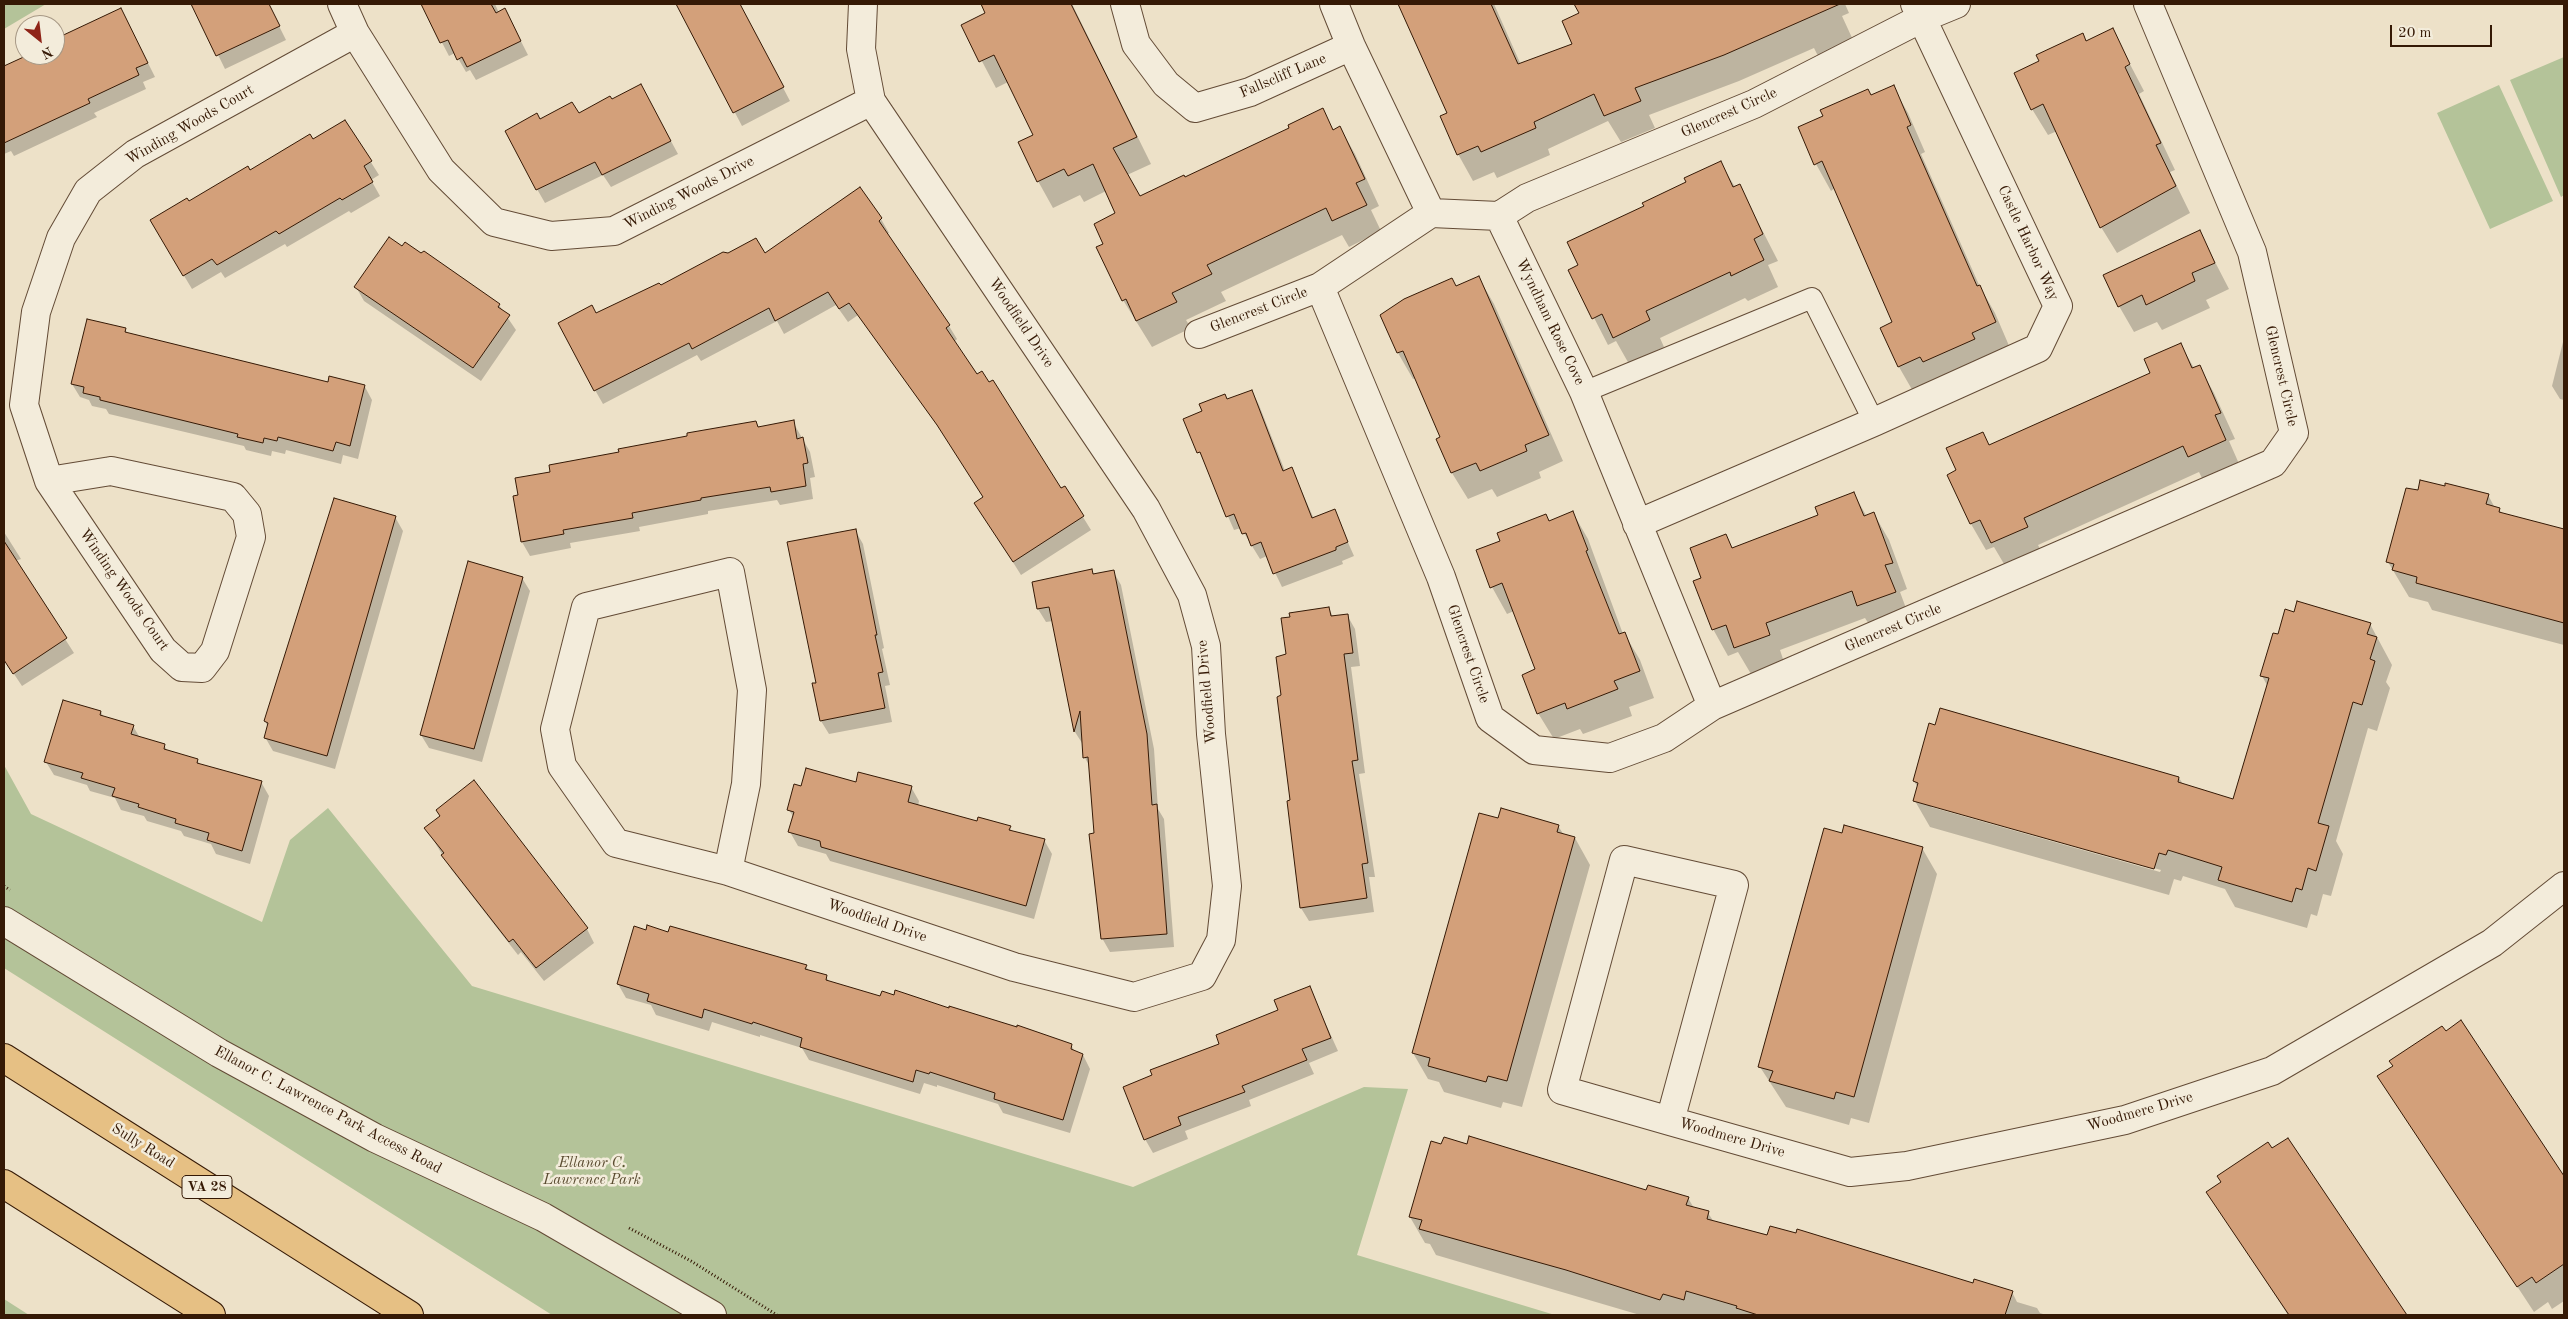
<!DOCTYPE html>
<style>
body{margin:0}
#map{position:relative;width:2568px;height:1319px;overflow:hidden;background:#ede1c8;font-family:"Old Standard TT",serif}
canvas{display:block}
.frame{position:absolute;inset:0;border:5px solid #351905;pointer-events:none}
.north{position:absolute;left:15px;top:15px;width:50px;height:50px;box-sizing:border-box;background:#f3ecdb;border:1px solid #a79885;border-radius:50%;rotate:151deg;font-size:14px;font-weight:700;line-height:20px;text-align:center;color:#351905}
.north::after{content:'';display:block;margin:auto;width:18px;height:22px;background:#8f2418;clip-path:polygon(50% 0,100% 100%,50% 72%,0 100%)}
.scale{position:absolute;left:2390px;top:25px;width:102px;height:22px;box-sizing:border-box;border:2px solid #351905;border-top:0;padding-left:6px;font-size:15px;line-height:18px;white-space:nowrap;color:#351905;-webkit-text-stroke:4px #f3ecdb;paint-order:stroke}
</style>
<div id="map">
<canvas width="2568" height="1319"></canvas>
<div class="frame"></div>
<div class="north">N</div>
<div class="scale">20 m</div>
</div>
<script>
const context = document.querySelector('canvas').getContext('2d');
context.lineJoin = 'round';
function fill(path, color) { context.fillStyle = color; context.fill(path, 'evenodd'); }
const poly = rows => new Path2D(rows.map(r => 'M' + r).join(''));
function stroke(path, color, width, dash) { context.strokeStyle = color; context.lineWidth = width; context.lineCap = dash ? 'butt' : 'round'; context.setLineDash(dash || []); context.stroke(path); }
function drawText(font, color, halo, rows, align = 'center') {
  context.font = font + ' "Old Standard TT",serif'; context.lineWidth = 5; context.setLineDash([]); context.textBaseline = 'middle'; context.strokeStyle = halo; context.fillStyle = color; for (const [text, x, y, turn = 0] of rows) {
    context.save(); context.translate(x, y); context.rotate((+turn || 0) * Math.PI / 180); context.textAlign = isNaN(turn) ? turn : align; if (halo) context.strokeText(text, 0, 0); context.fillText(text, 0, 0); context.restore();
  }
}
fill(poly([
 [4,4,46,4,4,29],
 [2564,57,2564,195,2561,197,2510,80],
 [2499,85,2553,201,2490,229,2437,113],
 [4,765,31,814,262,922,290,840,328,808,472,986,1133,1187,1364,1087,1408,1089,1357,1255,1555,1315,552,1315,4,968],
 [4,1299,29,1315,4,1315]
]), '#b4c399');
fill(poly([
 [193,4,268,4,286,40,225,69],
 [422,4,495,4,499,13,505,10,528,55,476,80,470,70,466,72,455,53,449,56],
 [678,4,739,4,790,101,742,126],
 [993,4,1072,4,1151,164,1127,175,1140,197,1185,179,1291,129,1322,110,1334,131,1340,128,1355,154,1379,206,1371,210,1381,231,1349,247,1342,235,1221,292,1226,301,1186,320,1191,328,1152,347,1123,300,1105,244,1116,214,1106,191,1084,202,1080,195,1053,208,1038,181,1034,136,1008,82,996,88,963,25,987,14,984,8],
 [1400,4,1494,4,1521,65,1573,44,1563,21,1597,4,1845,4,1849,13,1842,16,1853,40,1818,56,1814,48,1739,81,1649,115,1655,128,1621,142,1608,121,1548,149,1550,155,1497,178,1494,172,1473,181,1458,154,1449,114],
 [121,9,155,77,143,82,146,89,94,113,97,117,14,156,11,151,4,154,4,67,28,55,55,55,55,42],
 [2112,30,2144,91,2139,94,2175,170,2170,172,2190,213,2117,253,2101,227,2057,131,2048,135,2032,109,2041,62],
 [1893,87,1908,113,1925,152,1921,154,1980,287,1995,313,2010,348,1914,393,1899,367,1894,323,1835,188,1831,191,1816,164,1799,128],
 [648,99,678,154,611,187,603,175,545,203,537,189,540,121,578,115,612,101],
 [345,121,379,175,371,180,380,196,351,213,349,211,287,247,285,244,225,278,221,272,192,289,151,221,313,141],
 [1720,162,1735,187,1739,185,1778,261,1768,265,1778,287,1748,301,1745,298,1660,338,1664,347,1629,364,1616,341,1608,345,1570,271,1580,266,1645,206],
 [859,188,881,219,889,233,887,234,949,326,957,339,954,342,1061,489,1065,488,1091,530,1021,575,984,516,984,498,947,439,858,315,848,322,836,305,784,334,777,321,701,361,697,355,603,404,595,390,596,315,660,287,764,254],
 [2199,231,2229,289,2206,300,2210,308,2162,330,2157,322,2134,332,2119,306],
 [1479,278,1494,304,1563,461,1539,472,1541,478,1497,497,1492,489,1468,499,1452,473,1438,439,1441,438,1416,378,1413,379,1398,353,1382,316],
 [356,287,499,305,516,330,481,381,364,301],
 [125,329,128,334,329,384,365,387,372,400,358,459,343,455,341,464,286,450,285,454,272,451,271,456,246,450,244,446,109,414,106,409,92,406,89,400,80,397,72,384],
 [2564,338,2564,400,2560,399,2552,386],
 [2180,344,2194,368,2199,366,2214,393,2235,439,2229,441,2240,466,2204,482,2199,472,2038,545,2042,553,2007,569,1994,547,1986,550,1971,524,1949,475,1990,446,2152,373],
 [1252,391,1259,405,1285,471,1292,469,1314,519,1334,511,1354,556,1342,561,1343,564,1282,587,1267,556,1260,559,1241,528,1234,530,1185,419],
 [756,422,759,428,793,422,810,452,815,477,810,478,813,499,780,505,777,500,708,511,708,514,639,527,640,531,570,543,571,548,530,556,522,542,515,497,552,473,620,454],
 [2419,492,2488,495,2495,508,2499,509,2502,514,2564,531,2564,645,2432,610,2428,602,2409,597,2388,562],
 [1854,494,1867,517,1874,514,1889,540,1907,589,1900,592,1910,619,1874,632,1865,618,1780,650,1784,662,1751,674,1738,652,1728,656,1713,629,1702,579,1726,536,1733,549,1819,516],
 [1573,513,1588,539,1623,634,1624,633,1640,660,1654,698,1629,707,1632,716,1583,734,1580,729,1554,739,1538,713,1537,670,1514,611,1507,614,1492,587,1501,542,1546,515,1550,522],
 [395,517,403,531,335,769,273,751,265,737,268,727,265,721],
 [855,530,863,544,884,648,882,649,890,685,885,686,892,722,829,734,821,721,818,684],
 [4,532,21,559,15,561,74,653,22,686,4,659],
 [1091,571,1094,575,1113,571,1121,585,1154,749,1158,809,1164,819,1174,947,1110,952,1102,938,1090,767,1085,758,1083,740,1082,743,1075,732,1053,621,1046,622,1038,609,1033,583],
 [522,578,530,591,482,762,429,748,421,735],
 [1329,608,1333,617,1347,615,1355,629,1360,666,1351,667,1365,773,1359,774,1375,877,1369,877,1374,912,1309,921,1301,908,1295,869,1298,869,1283,695,1288,655],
 [2370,624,2392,665,2386,682,2390,688,2377,731,2368,728,2336,841,2343,854,2331,896,2323,894,2317,916,2311,914,2307,928,2235,907,2225,889,2183,876,2181,881,2174,879,2169,895,1930,827,1915,801,1918,788,1914,781,2179,778,2183,784,2234,801,2268,687,2262,676,2279,635],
 [1931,805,2161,870,2160,872,1931,807],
 [101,712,104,718,133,726,140,738,164,745,168,752,197,760,200,765,261,782,269,796,250,864,216,854,211,844,184,836,181,831,147,821,144,816,121,810,115,798,90,791,87,785,54,775,46,762],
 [474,782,587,929,594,943,544,981,521,952,518,955,451,869,426,828,441,816],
 [856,783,911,787,919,801,918,806,978,822,1010,828,1012,832,1044,840,1052,854,1034,919,830,861,826,854,798,846,790,832,794,818,789,810,802,788],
 [1499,819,1558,826,1564,835,1575,838,1590,865,1522,1107,1503,1102,1501,1108,1444,1092,1439,1082,1428,1079,1413,1053],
 [1843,834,1922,848,1937,874,1869,1123,1851,1118,1849,1125,1786,1107,1760,1067],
 [647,931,669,933,806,966,809,971,826,976,829,982,881,998,949,1009,1071,1045,1075,1052,1083,1055,1090,1069,1070,1133,1003,1113,998,1104,937,1085,937,1087,924,1083,920,1094,809,1060,802,1048,760,1035,760,1037,712,1022,709,1031,656,1015,651,1005,626,998,618,984],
 [1309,987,1338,1051,1309,1063,1314,1074,1249,1100,1251,1106,1185,1131,1188,1139,1153,1153,1145,1139,1221,1045,1280,1010],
 [2461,1022,2564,1178,2564,1301,2552,1309,2548,1302,2534,1312,2379,1076],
 [2287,1139,2405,1315,2288,1315,2208,1192],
 [1647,1191,1688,1198,1694,1208,1708,1213,1714,1222,2012,1292,2017,1302,2037,1308,2040,1313,2046,1315,1640,1315,1436,1255,1430,1244,1425,1243,1410,1217]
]), '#0003');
const building = poly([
 [191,4,269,4,280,26,216,56,191,4],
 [421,4,491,4,496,13,505,8,521,41,467,67,462,57,457,60,448,40,440,43,421,4],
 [676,4,740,4,784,87,733,113,676,4],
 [981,4,1071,4,1137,137,1113,148,1140,196,1184,175,1185,177,1289,128,1288,125,1323,108,1333,130,1340,126,1365,179,1356,183,1367,205,1332,221,1326,208,1207,265,1212,274,1172,293,1177,302,1136,321,1126,299,1122,301,1096,247,1103,244,1094,224,1115,213,1093,164,1068,176,1064,169,1037,182,1018,142,1033,135,994,55,979,62,961,25,985,13,981,4],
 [1398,4,1491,4,1518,64,1572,44,1562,21,1579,13,1574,4,1840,4,1724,55,1635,88,1641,101,1604,116,1594,94,1534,122,1536,128,1481,152,1478,146,1457,155,1440,116,1447,113,1398,4],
 [121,8,148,63,136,68,139,75,88,99,90,103,4,143,4,66,28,55,55,55,55,39,121,8],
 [2113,28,2130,64,2125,67,2161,143,2156,145,2176,186,2100,228,2043,104,2031,110,2014,73,2039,61,2036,55,2083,33,2086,41,2113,28],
 [641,84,671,141,602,175,595,162,536,190,505,131,537,113,540,119,572,102,579,113,610,96,612,99,641,84],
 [1894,85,1911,125,1907,127,1977,286,1980,285,1996,322,1972,333,1975,339,1923,362,1920,357,1898,367,1880,328,1892,322,1822,161,1814,165,1798,127,1823,116,1820,110,1868,89,1871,95,1894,85],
 [345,120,372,161,364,166,373,182,342,200,340,198,279,234,276,231,217,265,212,259,183,276,150,220,187,198,189,201,248,166,250,170,310,134,313,139,345,120],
 [1721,161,1733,187,1740,184,1763,234,1754,239,1764,260,1731,276,1730,272,1646,311,1650,320,1613,338,1602,314,1592,319,1568,270,1578,265,1567,242,1644,206,1642,203,1686,182,1684,178,1721,161],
 [860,187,882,218,879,221,950,325,946,328,977,374,982,371,989,382,993,380,1061,488,1065,486,1084,516,1013,562,974,503,983,497,937,425,849,303,839,309,828,292,775,321,769,308,692,349,689,343,594,391,558,323,592,305,596,313,659,283,661,285,723,252,728,253,756,238,765,253,860,187],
 [2200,230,2215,263,2192,273,2195,281,2146,305,2142,295,2118,307,2103,275,2200,230],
 [389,237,402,246,405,242,421,253,424,251,500,304,498,307,510,315,473,368,354,287,389,237],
 [1479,276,1549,435,1525,445,1527,451,1480,471,1476,463,1451,473,1436,439,1440,437,1403,351,1397,353,1380,315,1404,299,1452,278,1456,286,1479,276],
 [87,319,126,328,125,332,328,382,329,376,365,385,350,446,336,442,333,451,278,437,277,441,264,438,263,443,237,437,238,434,100,400,100,397,83,393,84,387,71,384,87,319],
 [2181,343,2192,368,2200,365,2221,413,2215,415,2226,440,2188,457,2183,446,2024,518,2028,527,1991,543,1980,520,1970,524,1947,475,1956,470,1946,448,1983,432,1989,445,2150,373,2144,359,2181,343],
 [1252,390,1283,471,1292,467,1312,518,1335,509,1348,542,1336,547,1336,550,1273,574,1261,542,1251,546,1246,533,1242,534,1234,514,1226,517,1200,452,1197,453,1183,419,1202,411,1199,404,1225,394,1227,399,1252,390],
 [794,420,797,439,803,437,808,463,803,464,806,486,771,492,770,487,701,498,701,500,632,513,633,518,563,530,564,534,521,542,513,496,518,495,515,478,550,472,549,465,619,452,618,449,687,436,687,433,756,421,758,427,794,420],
 [2420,480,2445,486,2445,483,2489,494,2486,504,2500,508,2499,512,2564,529,2564,623,2416,583,2417,577,2392,570,2394,564,2386,562,2406,488,2418,490,2420,480],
 [1854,492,1864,516,1874,512,1893,563,1885,565,1896,592,1857,606,1852,591,1766,623,1770,635,1734,648,1726,625,1712,630,1693,581,1701,578,1690,548,1726,534,1732,548,1818,515,1815,507,1854,492],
 [334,498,396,516,327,756,264,738,268,723,264,721,334,498],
 [1573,511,1588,550,1586,551,1619,634,1625,632,1640,671,1614,681,1618,689,1567,709,1565,703,1537,714,1522,675,1535,669,1502,583,1490,588,1476,550,1500,541,1497,533,1546,514,1549,521,1573,511],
 [856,529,877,635,875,635,883,672,878,673,885,708,820,721,812,683,816,683,787,542,856,529],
 [4,541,67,638,13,674,4,660,4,541],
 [468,561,523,577,474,749,420,735,468,561],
 [1092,569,1093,574,1114,570,1128,640,1147,734,1152,805,1157,804,1167,934,1101,939,1089,834,1094,833,1088,757,1083,758,1080,711,1074,732,1049,607,1037,609,1032,582,1092,569],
 [2297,601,2371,623,2367,634,2377,637,2370,659,2375,661,2362,705,2353,702,2318,823,2329,826,2316,871,2308,868,2302,890,2296,888,2292,902,2218,880,2222,867,2168,850,2166,855,2159,853,2154,869,1913,801,1918,783,1913,781,1929,723,1935,725,1940,708,2179,777,2178,782,2233,799,2269,678,2260,676,2273,633,2278,634,2285,609,2294,612,2297,601],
 [1329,607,1331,616,1348,614,1353,653,1344,654,1358,760,1352,761,1368,863,1362,864,1367,898,1300,908,1287,801,1290,800,1277,697,1281,695,1276,657,1286,654,1281,618,1290,617,1289,613,1329,607],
 [63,700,101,711,100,715,134,725,131,734,165,744,164,749,198,759,197,763,262,781,242,851,207,840,209,833,175,823,176,819,138,807,139,804,112,796,115,788,81,778,83,773,44,762,63,700],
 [806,768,856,782,858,772,912,786,908,802,977,821,978,817,1011,826,1009,830,1045,839,1026,906,821,847,820,841,788,832,794,812,787,810,794,784,801,786,806,768],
 [474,780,588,928,536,968,513,939,509,942,441,855,444,853,424,828,440,816,436,810,474,780],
 [1501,808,1559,825,1557,832,1575,837,1507,1081,1488,1076,1486,1082,1428,1066,1430,1058,1412,1053,1479,813,1498,818,1501,808],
 [1844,825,1923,847,1854,1097,1836,1092,1834,1099,1769,1081,1773,1071,1758,1067,1824,828,1842,833,1844,825],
 [647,925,668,932,670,926,807,965,805,969,827,975,826,980,880,996,882,991,894,995,895,990,949,1008,949,1006,1017,1027,1017,1025,1072,1044,1071,1049,1083,1054,1063,1120,994,1099,995,1093,930,1072,929,1074,916,1070,913,1082,800,1047,802,1038,753,1022,752,1024,704,1009,702,1018,647,1001,649,994,617,984,634,926,646,930,647,925],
 [1310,986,1331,1038,1302,1049,1307,1060,1242,1086,1245,1092,1178,1117,1181,1125,1144,1140,1123,1087,1152,1075,1150,1070,1219,1044,1216,1035,1278,1010,1274,1000,1310,986],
 [2461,1020,2564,1176,2564,1264,2536,1283,2532,1277,2517,1287,2377,1076,2393,1066,2389,1061,2442,1026,2446,1031,2461,1020],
 [1469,1136,1646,1190,1648,1185,1689,1197,1686,1205,1709,1211,1707,1219,1767,1235,1770,1226,1796,1233,1797,1229,1973,1283,1974,1279,2013,1291,2005,1315,1758,1315,1736,1308,1737,1306,1686,1291,1684,1300,1663,1294,1660,1300,1566,1270,1419,1229,1422,1220,1409,1217,1431,1141,1441,1144,1444,1137,1467,1144,1469,1136],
 [2288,1138,2407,1315,2289,1315,2206,1192,2221,1182,2217,1176,2268,1142,2272,1148,2288,1138]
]);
fill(building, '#d3a07a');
stroke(building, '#351905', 1);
const service = poly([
 [1584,392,1812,298,1874,422]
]);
const minor = poly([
 [342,4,355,33,441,170,494,222,551,236,614,231,871,101],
 [1125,4,1136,44,1166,84,1195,108,1250,92,1351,46],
 [1334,4,1351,46,1431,213,1499,216,1584,392,1712,706],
 [1431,213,1320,287,1441,577,1490,718,1534,750,1610,758,1664,738,1712,706,2273,463,2294,433,2252,252,2148,4],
 [1499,216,1527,198,1754,104,1922,18,1956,4],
 [1199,334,1320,287],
 [111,471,233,497,247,514,251,537,215,651,202,668,182,667,163,650,49,481,111,471],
 [49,481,24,405,36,312,61,238,88,191,135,154,355,33],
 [1637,524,1874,422,2038,348,2058,306,1915,4],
 [728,871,746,784,752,690,730,572,586,607,555,729,562,766,616,843,728,871,1014,967,1134,997,1202,976,1221,940,1227,886,1211,734,1206,646,1192,595,1146,509,871,101,861,49,863,4],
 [4,921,219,1053,375,1138,543,1217,712,1315],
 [1670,1121,1734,885,1624,860,1562,1090,1670,1121,1850,1172,1907,1166,2125,1120,2272,1071,2492,943,2564,886]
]);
const motorway = poly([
 [4,1058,409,1315],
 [4,1184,211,1315]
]);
stroke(service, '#634b36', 22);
stroke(minor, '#634b36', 30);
stroke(motorway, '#351905', 30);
stroke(poly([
 [4,886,10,890],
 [629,1228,691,1261,777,1315]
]), '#351905', 3, [1, 2.5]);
stroke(service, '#f3ecdb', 20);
stroke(minor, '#f3ecdb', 28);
stroke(motorway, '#e6c084', 28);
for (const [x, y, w] of [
 [207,1187,50]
]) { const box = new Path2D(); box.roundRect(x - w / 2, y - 11.5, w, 23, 4); context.fillStyle = '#f3ecdb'; context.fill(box); stroke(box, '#351905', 1); }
drawText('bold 14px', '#351905', null, [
 ["VA 28",207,1187]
]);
drawText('15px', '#351905', '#f3ecdb', [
 ["Fallscliff Lane",1283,76,-23],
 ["Glencrest Circle",1729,113,-24],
 ["Winding Woods Court",190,125,-30],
 ["Winding Woods Drive",689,193,-27],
 ["Castle Harbor Way",2028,243,65],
 ["Glencrest Circle",1259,310,-21],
 ["Wyndham Rose Cove",1550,322,64],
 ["Woodfield Drive",1021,323,56],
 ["Glencrest Circle",2281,376,77],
 ["Winding Woods Court",124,590,55],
 ["Glencrest Circle",1893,628,-23],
 ["Glencrest Circle",1468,654,71],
 ["Woodfield Drive",1207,692,-95],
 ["Woodfield Drive",877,921,19],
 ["Ellanor C. Lawrence Park Access Road",328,1110,28],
 ["Woodmere Drive",2140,1112,-16],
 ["Woodmere Drive",1732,1138,16],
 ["Sully Road",143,1146,32]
]);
drawText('italic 15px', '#5b4c31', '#f3ecdb', [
 ["Ellanor C.",592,1163],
 ["Lawrence Park",592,1180]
]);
</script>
